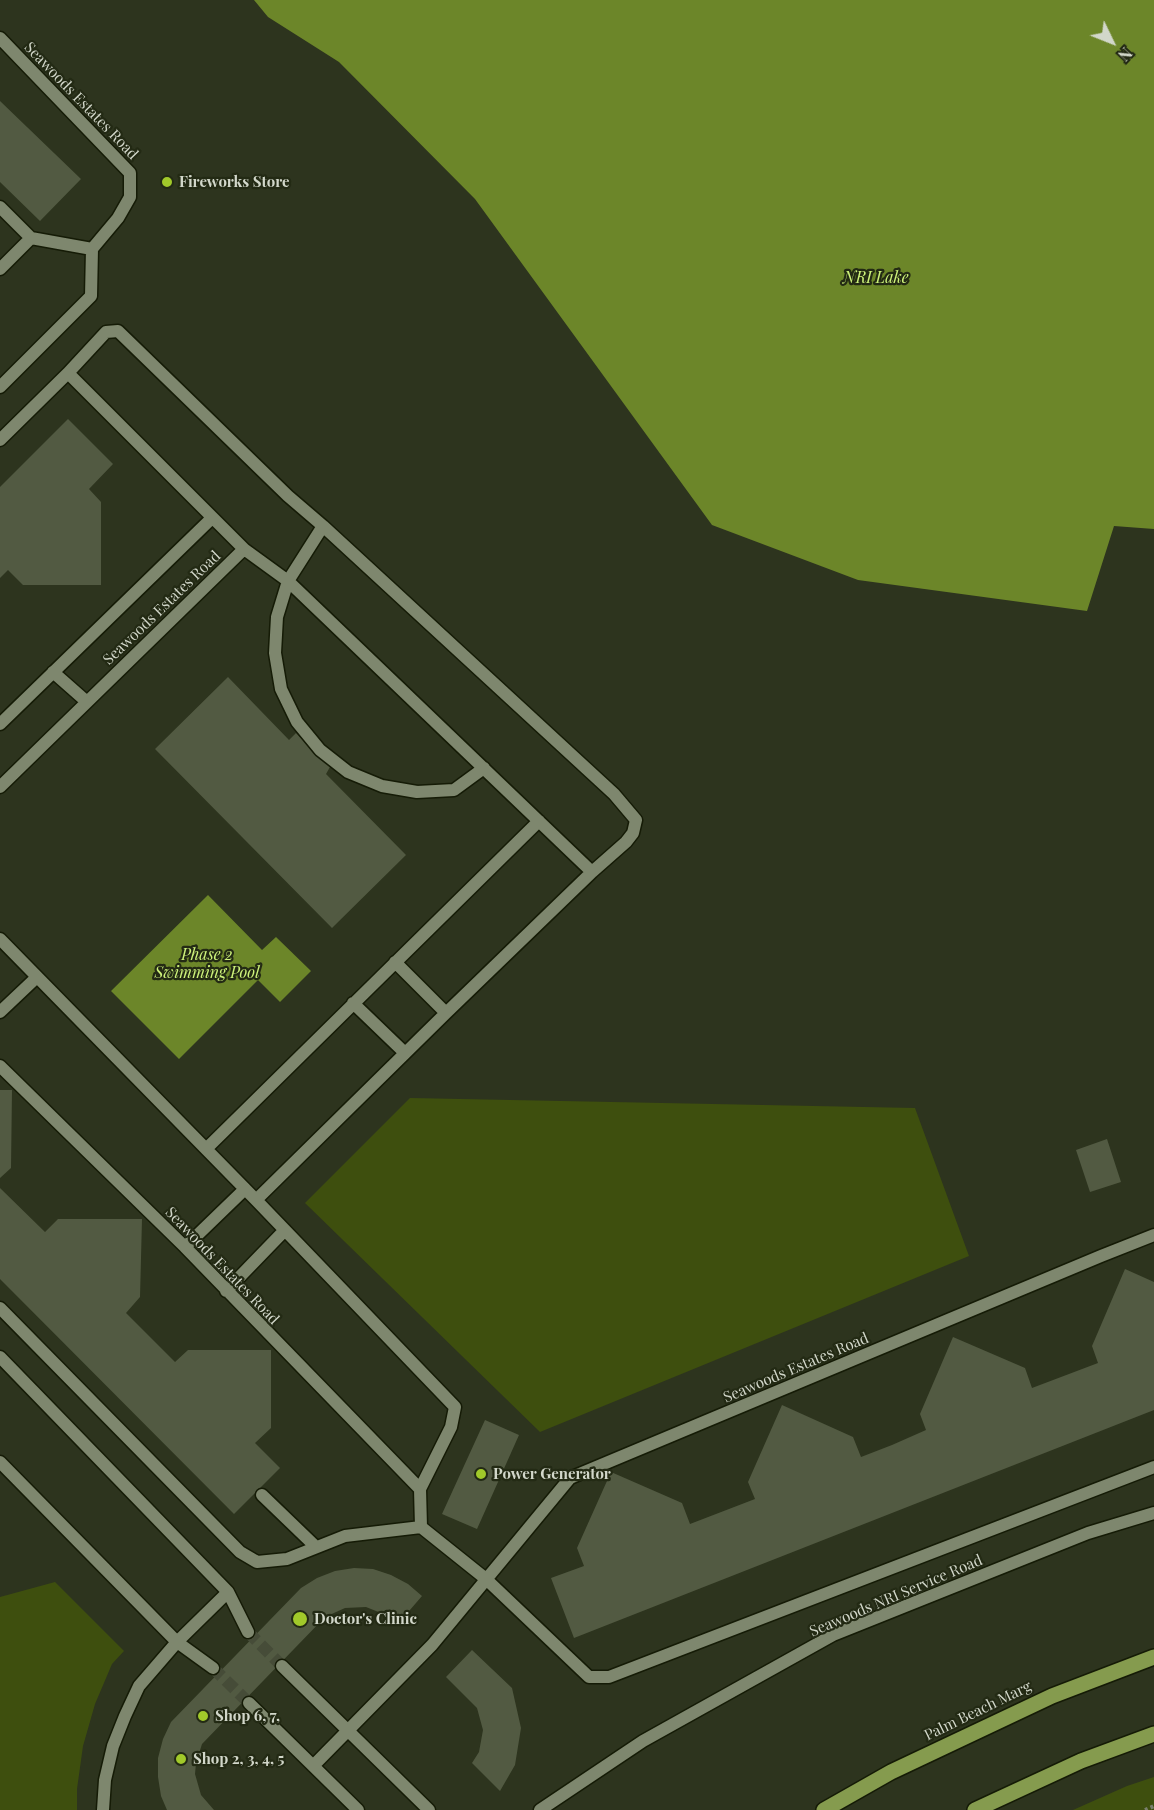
<!DOCTYPE html>
<style>
body{margin:0}
#map{position:relative;width:1154px;height:1810px;overflow:hidden;background:#2d341e;font-family:"Playfair Display",serif}
canvas{display:block}
.north{position:absolute;left:1082px;top:12px;width:60px;height:60px;-webkit-text-stroke:4px #232a14;paint-order:stroke;rotate:133deg;font-size:16px;font-weight:700;line-height:24px;text-align:center;color:#d2d7ca}
.north::after{content:'';display:block;margin:auto;width:21px;height:27px;background:#d2d7ca;clip-path:polygon(50% 0,100% 100%,50% 72%,0 100%)}
</style>
<div id="map">
<canvas width="1154" height="1810"></canvas>
<div class="north">N</div>
</div>
<script>
const context = document.querySelector('canvas').getContext('2d');
context.lineJoin = 'round';
function fill(path, color) { context.fillStyle = color; context.fill(path, 'evenodd'); }
const poly = rows => new Path2D(rows.map(r => 'M' + r).join(''));
function stroke(path, color, width, dash) { context.strokeStyle = color; context.lineWidth = width; context.lineCap = dash ? 'butt' : 'round'; context.setLineDash(dash || []); context.stroke(path); }
function drawText(font, color, halo, rows, align = 'center') {
  context.font = font + ' "Playfair Display",serif'; context.lineWidth = 4.5; context.setLineDash([]); context.textBaseline = 'middle'; context.strokeStyle = halo; context.fillStyle = color; for (const [text, x, y, turn = 0] of rows) {
    context.save(); context.translate(x, y); context.rotate((+turn || 0) * Math.PI / 180); context.textAlign = isNaN(turn) ? turn : align; if (halo) context.strokeText(text, 0, 0); context.fillText(text, 0, 0); context.restore();
  }
}
fill(poly([
 [410,1098,915,1108,969,1256,540,1432,305,1203],
 [55,1582,124,1651,112,1664,95,1704,83,1746,77,1789,77,1810,0,1810,0,1597],
 [1154,1777,1154,1810,1073,1810,1127,1786]
]), '#3e4f0e');
fill(poly([
 [254,0,1154,0,1154,529,1114,526,1087,611,858,580,712,525,475,199,339,62,268,17],
 [208,895,262,950,276,937,311,971,280,1002,258,980,179,1059,111,991]
]), '#6c8629');
fill(poly([
 [0,101,81,179,40,221,0,182],
 [68,419,113,464,89,489,101,502,101,585,23,585,8,570,0,578,0,487],
 [228,677,289,740,296,733,330,767,326,774,406,855,332,928,155,749],
 [0,1090,12,1090,11,1168,0,1178],
 [1107,1139,1121,1182,1090,1192,1076,1150],
 [0,1188,45,1232,58,1219,142,1219,140,1297,126,1313,175,1362,188,1350,271,1350,271,1428,255,1443,280,1468,234,1514,0,1279],
 [1125,1269,1154,1282,1154,1410,574,1638,551,1578,584,1566,577,1548,611,1472,682,1503,690,1524,755,1499,748,1482,782,1405,853,1437,861,1457,892,1445,926,1430,920,1414,953,1337,1025,1368,1032,1388,1098,1363,1092,1346],
 [485,1420,519,1435,477,1529,442,1514],
 [354,1568,373,1569,391,1575,408,1584,422,1596,397,1625,386,1615,366,1607,345,1608,325,1617,202,1744,196,1763,195,1774,201,1795,214,1810,167,1810,161,1796,158,1777,158,1758,163,1739,171,1722,301,1588,317,1578,335,1571],
 [472,1650,512,1688,521,1728,515,1765,500,1791,472,1763,479,1752,483,1730,477,1708,446,1677]
]), '#525a42');
stroke(poly([
 [248,1632,282,1666],
 [213,1668,249,1703]
]), '#464c38', 12, [12, 6]);
const street = poly([
 [0,38,130,173,130,197,118,218,92,249,91,296,0,387],
 [0,207,31,238],
 [0,269,31,238,92,249],
 [68,373,244,549,288,581,592,872],
 [0,440,68,373,106,332,118,331,288,496,323,526,614,794,636,820,633,833,626,842,592,872,446,1013,256,1200],
 [323,526,288,581,277,617,275,653,281,689,297,722,320,750,348,772,382,786,417,792,454,790,484,768],
 [53,672,87,702],
 [0,724,212,518],
 [0,787,244,549],
 [0,939,256,1200,455,1407,451,1427,420,1489,421,1527,486,1579,589,1677,609,1677,1154,1467],
 [395,962,446,1013],
 [353,1003,405,1053],
 [0,1012,37,977],
 [0,1066,185,1247,420,1489],
 [206,1149,539,821],
 [185,1247,245,1189],
 [226,1291,285,1230],
 [0,1308,240,1552,257,1562,287,1559,345,1536,421,1527],
 [0,1357,228,1592,248,1632],
 [0,1462,177,1642,213,1668],
 [262,1495,316,1547],
 [282,1666,429,1810],
 [249,1703,358,1810],
 [313,1766,432,1645,570,1478,1101,1256,1154,1235],
 [103,1810,105,1780,113,1746,125,1716,139,1686,177,1642,228,1592],
 [540,1810,643,1741,833,1635,1088,1533,1154,1513]
]);
const primary = poly([
 [824,1810,891,1772,1052,1696,1154,1657],
 [975,1810,1081,1761,1154,1734]
]);
stroke(street, '#151b06', 15);
stroke(primary, '#151b06', 18);
stroke(poly([
 [1145,1810,1154,1806]
]), '#797f6d', 4, [3, 3]);
stroke(street, '#7e876e', 12);
stroke(primary, '#859b4e', 15);
for (const [x, y, r, color] of [
 [167,182,6,"#a1c92a"],
 [481,1474,6,"#a1c92a"],
 [300,1619,8,"#a1c92a"],
 [203,1716,6,"#a1c92a"],
 [181,1759,6,"#a1c92a"]
]) { const dot = new Path2D(); dot.arc(x, y, r, 0, 2 * Math.PI); context.fillStyle = color; context.fill(dot); stroke(dot, '#232a14', 2); }
drawText('15px', '#d2d7ca', '#232a14', [
 ["Seawoods Estates Road",81,101,46],
 ["Seawoods Estates Road",162,608,-44],
 ["Seawoods Estates Road",222,1266,46],
 ["Seawoods Estates Road",796,1368,-23],
 ["Seawoods NRI Service Road",896,1596,-23],
 ["Palm Beach Marg",978,1711,-26]
]);
drawText('bold 15px', '#d2d7ca', '#232a14', [
 ["Fireworks Store",179,182],
 ["Power Generator",493,1474],
 ["Doctor's Clinic",314,1619],
 ["Shop 6, 7,",215,1716],
 ["Shop 2, 3, 4, 5",193,1759]
], 'left');
drawText('italic 16px', '#cef37b', '#232a14', [
 ["NRI Lake",876,278],
 ["Phase 2",207,955],
 ["Swimming Pool",207,973]
]);
</script>
